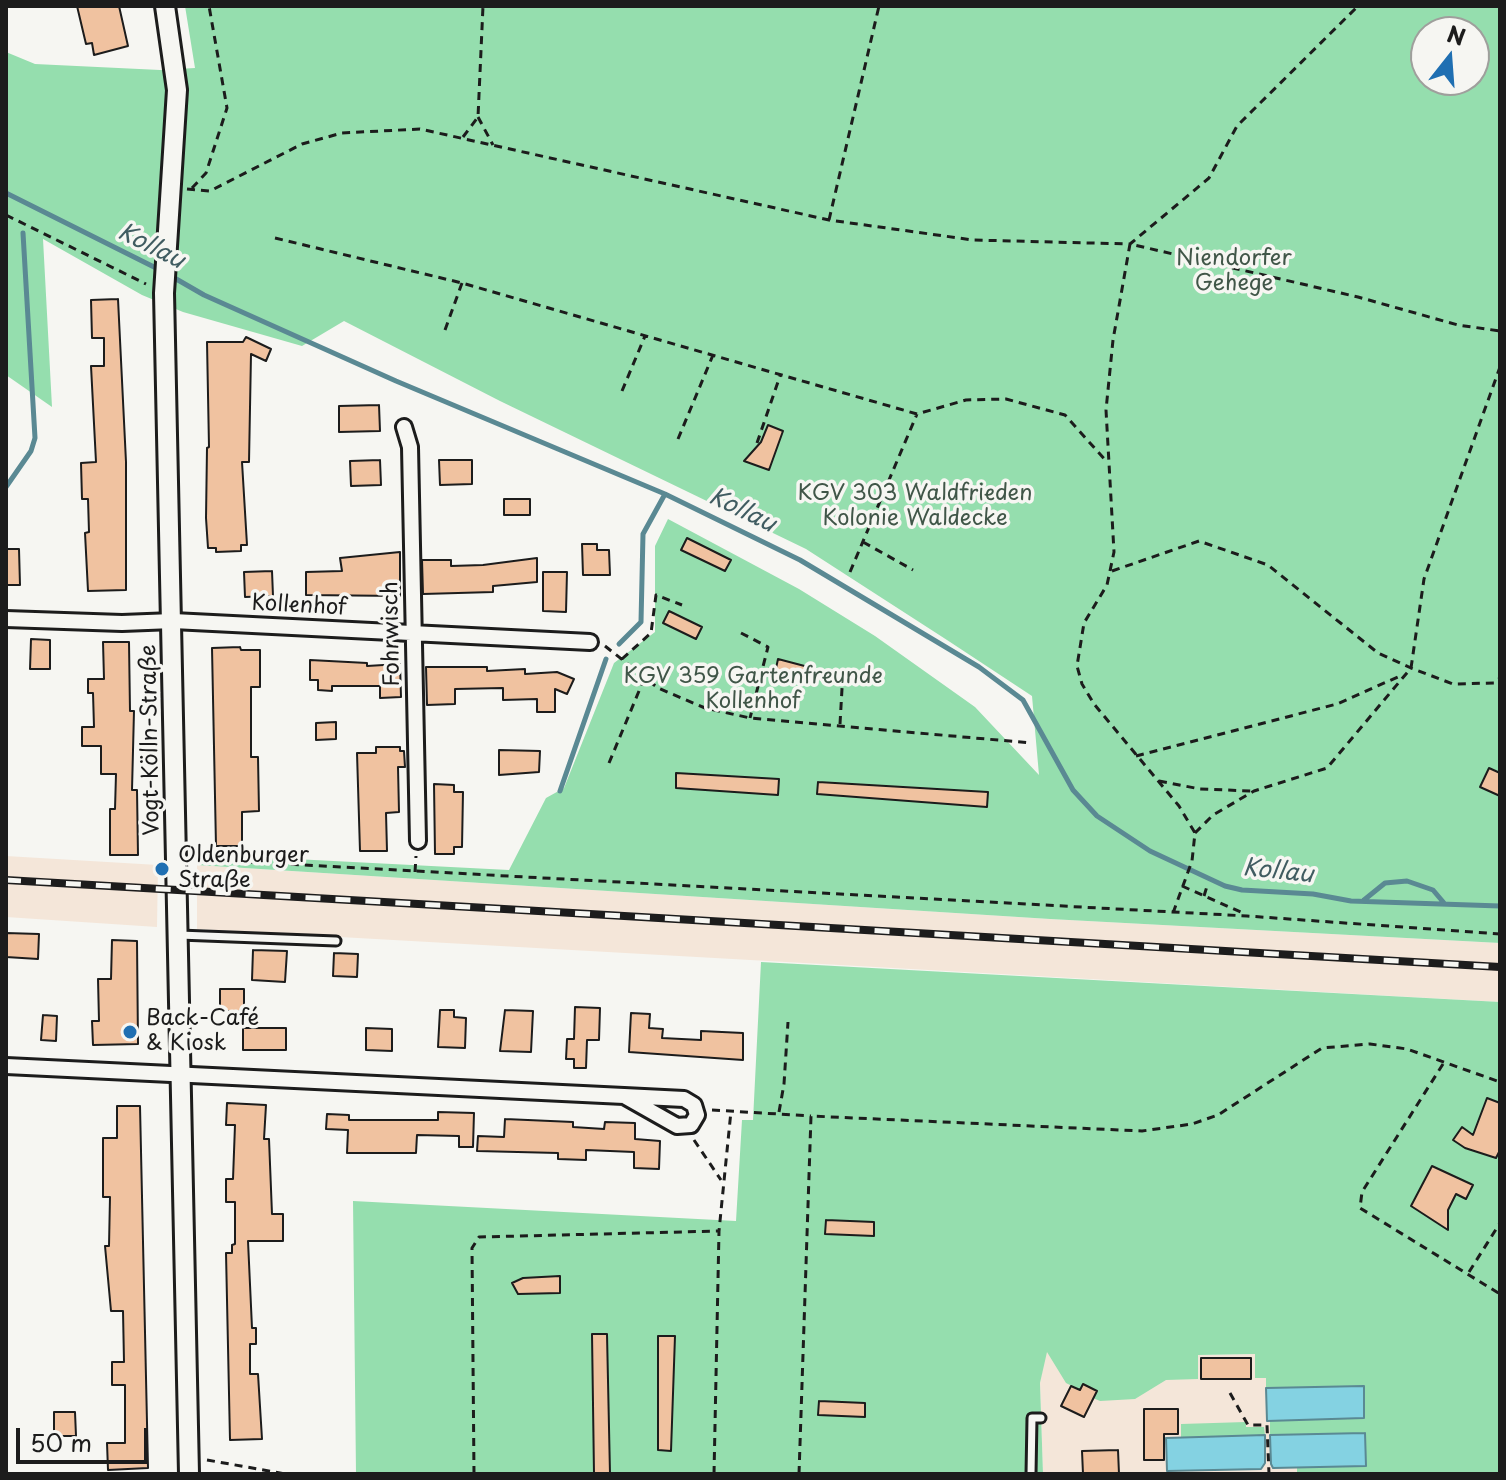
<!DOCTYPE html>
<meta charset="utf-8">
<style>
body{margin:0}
#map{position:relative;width:1506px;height:1480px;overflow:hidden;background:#f6f6f2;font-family:"Playpen Sans",sans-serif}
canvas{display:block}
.frame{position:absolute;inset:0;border:8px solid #1c1c1c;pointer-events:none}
.north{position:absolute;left:1410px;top:16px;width:80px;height:80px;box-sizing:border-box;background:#f6f6f2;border:2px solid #9f9f9c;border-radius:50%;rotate:17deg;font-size:22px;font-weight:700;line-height:32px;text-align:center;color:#1c1c1c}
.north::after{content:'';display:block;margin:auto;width:28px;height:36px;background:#1f6fb2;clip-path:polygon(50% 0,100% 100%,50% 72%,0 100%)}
.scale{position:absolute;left:16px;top:1428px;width:132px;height:36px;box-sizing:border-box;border:4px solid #1c1c1c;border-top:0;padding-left:10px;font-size:24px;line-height:28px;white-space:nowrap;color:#1c1c1c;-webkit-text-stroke:6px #f6f6f2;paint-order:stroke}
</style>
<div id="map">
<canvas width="1506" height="1480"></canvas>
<div class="frame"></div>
<div class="north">N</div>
<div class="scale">50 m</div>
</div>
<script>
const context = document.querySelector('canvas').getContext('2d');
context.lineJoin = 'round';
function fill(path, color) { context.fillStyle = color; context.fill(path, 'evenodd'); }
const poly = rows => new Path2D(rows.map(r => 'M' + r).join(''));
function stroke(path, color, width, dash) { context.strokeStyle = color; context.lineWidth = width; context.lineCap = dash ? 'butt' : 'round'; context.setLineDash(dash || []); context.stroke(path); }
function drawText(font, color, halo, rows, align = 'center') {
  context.font = font + ' "Playpen Sans",sans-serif'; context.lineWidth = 7; context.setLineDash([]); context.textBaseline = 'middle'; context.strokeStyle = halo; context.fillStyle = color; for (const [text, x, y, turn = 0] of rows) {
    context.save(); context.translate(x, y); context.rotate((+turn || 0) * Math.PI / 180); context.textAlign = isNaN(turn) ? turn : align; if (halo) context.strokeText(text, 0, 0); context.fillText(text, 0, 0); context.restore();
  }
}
fill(poly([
 [6,856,158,865,157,927,6,917],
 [197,865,1050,919,1500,943,1500,1002,197,929],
 [1046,1351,1198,1379,1198,1355,1255,1354,1255,1377,1373,1377,1367,1474,1043,1474,1040,1383]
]), '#f4e6d9');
fill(poly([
 [185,6,1500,6,1500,943,1050,919,197,865,197,854,509,870,546,798,564,788,614,663,655,632,655,546,668,519,799,589,875,636,975,707,1039,775,1032,696,947,640,806,549,500,401,344,321,302,346,183,312,142,295,43,239,52,407,6,375,6,52,35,64,160,70,195,68],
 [1426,32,1474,32,1474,80,1426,80],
 [761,962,1500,1002,1500,1474,1297,1474,1297,1467,1365,1466,1365,1433,1270,1435,1270,1421,1364,1418,1364,1386,1266,1388,1266,1378,1255,1378,1255,1354,1198,1355,1198,1379,1166,1380,1135,1399,1100,1401,1093,1398,1097,1391,1084,1384,1080,1390,1066,1383,1047,1352,1040,1383,1043,1474,356,1474,353,1201,736,1221,742,1120,753,1120],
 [1246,1422,1246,1427,1264,1427,1265,1435,1181,1438,1181,1424]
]), '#95deae');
const water = poly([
 [1364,1386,1364,1418,1267,1421,1266,1388,1364,1386],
 [1365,1433,1366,1466,1273,1468,1271,1464,1270,1435,1365,1433],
 [1265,1435,1265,1463,1261,1469,1167,1471,1166,1438,1265,1435]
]);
fill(water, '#84d2e2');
stroke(water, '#5a8993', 2);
stroke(poly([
 [6,193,162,271],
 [171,276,204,295,396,381,665,494,800,560,979,667,1023,700,1073,790,1097,816,1150,851,1225,886,1242,890,1313,894,1351,901,1500,906],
 [6,487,31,451,35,438,23,233],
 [619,644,641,622,643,534,665,494],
 [560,791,606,659],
 [1364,900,1385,883,1407,881,1433,890,1444,903]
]), '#5a8993', 5);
const building = poly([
 [77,6,119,6,128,46,94,55,92,43,86,44,77,6],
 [118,299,126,462,126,590,88,591,85,533,89,532,88,499,82,499,81,463,96,462,91,366,104,366,104,338,92,338,91,300,118,299],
 [246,337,271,349,266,361,251,354,249,462,242,462,247,545,241,545,241,551,216,552,216,548,208,548,206,518,207,448,209,447,207,342,243,342,246,337],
 [379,405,380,431,339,432,339,406,379,405],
 [768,425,783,431,769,470,744,461,761,442,768,425],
 [380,460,381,485,351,486,350,461,380,460],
 [439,460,472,460,472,484,440,485,439,460],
 [504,499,530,499,530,515,504,515,504,499],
 [687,538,731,560,725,571,681,550,687,538],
 [582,544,597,544,597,550,609,550,610,575,583,575,582,544],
 [6,549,19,549,20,585,6,585,6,549],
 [400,552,400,596,306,595,306,572,342,571,340,558,400,552],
 [537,558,537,582,493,586,493,592,423,594,422,560,451,560,451,566,483,565,537,558],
 [272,571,273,596,245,597,244,572,272,571],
 [543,572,567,572,566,612,543,611,543,572],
 [669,611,702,627,696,639,663,623,669,611],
 [31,639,50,640,50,669,30,669,31,639],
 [103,642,129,642,130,711,134,711,132,790,137,790,138,855,110,855,110,809,115,809,116,774,101,774,101,746,82,746,82,727,94,727,93,693,88,693,88,679,104,679,103,642],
 [240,647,241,650,260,650,260,687,251,687,251,757,258,757,259,811,242,812,242,846,216,846,212,648,240,647],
 [778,659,816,669,812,682,775,673,778,659],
 [310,660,367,663,367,666,400,664,401,697,380,698,380,686,332,686,332,691,318,690,318,680,310,680,310,660],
 [426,667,487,667,487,671,525,669,525,674,557,672,574,679,567,694,555,689,555,712,537,712,537,699,503,700,503,688,455,689,455,704,427,705,426,667],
 [336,722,336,739,316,740,316,723,336,722],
 [376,747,400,747,400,751,404,751,405,767,398,767,399,812,386,813,387,851,360,851,357,753,376,753,376,747],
 [499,750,540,751,539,772,499,775,499,750],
 [1489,768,1500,773,1500,796,1480,787,1489,768],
 [676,773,779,779,778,795,676,788,676,773],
 [818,782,988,792,987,807,817,794,818,782],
 [434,784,454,785,454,792,463,792,462,847,454,847,454,854,435,854,434,784],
 [6,933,39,934,38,959,6,957,6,933],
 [112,940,137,941,138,1044,93,1045,92,1021,99,1021,98,979,111,979,112,940],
 [253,950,287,951,285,982,252,980,253,950],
 [334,953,358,954,357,977,333,976,334,953],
 [220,989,244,989,244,1011,220,1011,220,989],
 [575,1007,600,1008,599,1040,587,1040,586,1068,574,1068,574,1059,566,1059,567,1039,574,1039,575,1007],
 [440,1010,454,1010,454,1017,466,1018,465,1048,438,1047,440,1010],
 [505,1010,533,1011,531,1052,500,1051,505,1010],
 [631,1013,650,1014,649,1028,663,1029,662,1038,701,1040,701,1031,743,1033,743,1060,629,1052,631,1013],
 [43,1015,57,1016,56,1041,41,1040,43,1015],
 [243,1028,286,1028,286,1050,243,1050,243,1028],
 [366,1028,392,1029,392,1051,366,1050,366,1028],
 [1487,1098,1500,1103,1500,1150,1496,1158,1465,1148,1453,1140,1462,1127,1473,1135,1487,1098],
 [227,1103,266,1105,264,1139,269,1139,272,1214,283,1214,283,1241,248,1241,252,1328,256,1328,256,1344,250,1344,250,1374,258,1374,262,1439,230,1440,226,1253,232,1253,232,1245,235,1244,235,1202,226,1202,226,1179,233,1179,235,1125,226,1125,227,1103],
 [117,1106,140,1106,148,1468,108,1470,107,1443,125,1443,125,1385,112,1385,112,1362,124,1362,123,1311,111,1311,105,1246,109,1246,110,1197,103,1197,103,1138,117,1138,117,1106],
 [438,1112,474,1113,473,1147,459,1147,459,1136,417,1135,416,1153,347,1153,348,1130,326,1129,327,1114,349,1115,349,1120,438,1120,438,1112],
 [505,1119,573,1122,573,1127,604,1129,605,1122,635,1123,635,1139,660,1141,659,1169,634,1168,634,1152,586,1150,586,1160,558,1159,558,1153,477,1151,478,1136,504,1137,505,1119],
 [1432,1166,1473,1185,1466,1199,1456,1194,1448,1210,1448,1230,1411,1206,1432,1166],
 [826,1220,874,1222,874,1236,825,1234,826,1220],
 [560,1276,560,1293,518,1294,512,1283,523,1278,560,1276],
 [592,1334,607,1334,610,1474,594,1474,592,1334],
 [658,1336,675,1336,671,1451,658,1450,658,1336],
 [1201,1358,1251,1358,1251,1379,1201,1379,1201,1358],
 [1083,1384,1097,1391,1084,1417,1061,1406,1071,1386,1080,1390,1083,1384],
 [819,1401,865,1403,865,1417,818,1415,819,1401],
 [1144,1409,1178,1409,1178,1434,1164,1434,1164,1460,1144,1460,1144,1409],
 [54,1412,75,1412,76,1436,54,1436,54,1412],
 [1118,1450,1119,1474,1083,1474,1082,1451,1118,1450]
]);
fill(building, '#f0c2a0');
stroke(building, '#1c1c1c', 2);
const service = poly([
 [179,935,336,941],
 [1031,1474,1032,1418,1041,1418]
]);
const minor = poly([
 [404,427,410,447,418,841],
 [6,619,122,623,173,621,590,642],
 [6,1066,624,1096,677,1126,691,1125,697,1115,694,1105,684,1099,624,1096]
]);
const tertiary = poly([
 [165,6,177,90,164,293,189,1474]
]);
stroke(service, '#1c1c1c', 13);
stroke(minor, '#1c1c1c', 20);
stroke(tertiary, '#1c1c1c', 24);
stroke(poly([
 [478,117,493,145],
 [463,137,478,117,483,6],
 [192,188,206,173,227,108,209,6],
 [187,189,210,191,302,144,342,133,420,129,829,220,973,240,1130,244,1209,178,1237,126,1358,6],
 [6,215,146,284],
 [829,220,879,6],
 [275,238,462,283,917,414,966,400,1006,399,1065,415,1107,462],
 [445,330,462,283],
 [622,391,645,336],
 [678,439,713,355],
 [757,443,780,376],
 [863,542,913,570],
 [1112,571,1199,541,1268,565,1378,653,1411,668,1453,684,1494,683,1500,678],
 [850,572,917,414],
 [741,633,768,647,750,718],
 [605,646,658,688,705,708,750,718,1031,743],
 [622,659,651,633,656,595,682,605],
 [840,724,843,671],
 [1136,756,1337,704,1400,676],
 [609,763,644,679],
 [1159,781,1200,789,1251,791],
 [1195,833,1213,815,1254,791,1327,768,1411,668,1424,579,1500,367],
 [193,859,1247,916,1500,934],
 [415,872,416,856],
 [1182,886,1245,914],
 [1204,896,1208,883],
 [1173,913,1192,861,1195,833,1179,806,1094,704,1082,684,1077,666,1084,623,1107,585,1114,552,1106,410,1113,340,1130,244,1358,297,1458,325,1500,331],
 [1443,1064,1362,1192,1360,1208,1500,1294],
 [712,1110,811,1116],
 [779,1112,784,1084,788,1022],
 [694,1140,721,1180],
 [1469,1272,1500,1223],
 [1230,1393,1248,1425,1267,1425,1269,1474],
 [207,1460,286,1474],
 [474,1474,472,1248,479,1237,719,1231],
 [714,1474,719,1231,731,1111],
 [799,1474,811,1116,1142,1131,1192,1124,1218,1115,1322,1048,1370,1044,1407,1049,1500,1082]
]), '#1c1c1c', 3, [8, 6]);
stroke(service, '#f6f6f2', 7);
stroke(minor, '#f6f6f2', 14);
stroke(tertiary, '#f6f6f2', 18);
const rail = poly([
 [6,880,1500,967]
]);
stroke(rail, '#1c1c1c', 8);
stroke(rail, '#f6f6f2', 5, [15]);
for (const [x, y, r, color] of [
 [162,869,8,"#1f6fb2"],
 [130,1032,8,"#1f6fb2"]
]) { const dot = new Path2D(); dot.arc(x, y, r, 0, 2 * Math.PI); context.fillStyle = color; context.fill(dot); stroke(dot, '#f6f6f2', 3); }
drawText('22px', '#405648', '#f6f6f2', [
 ["Niendorfer",1234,259],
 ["Gehege",1234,284],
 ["KGV 303 Waldfrieden",915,494],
 ["Kolonie Waldecke",915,519],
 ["KGV 359 Gartenfreunde",753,677],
 ["Kollenhof",753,702]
]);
drawText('22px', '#1c1c1c', '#f6f6f2', [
 ["Kollenhof",299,606,3],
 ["Fohrwisch",392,634,-91],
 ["Vogt-Kölln-Straße",151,740,-91]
]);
drawText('22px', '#1c1c1c', '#f6f6f2', [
 ["Oldenburger",178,856],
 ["Straße",178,881],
 ["Back-Café",146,1019],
 ["& Kiosk",146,1044]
], 'left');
drawText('italic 24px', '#405c61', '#f6f6f2', [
 ["Kollau",151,247,27],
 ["Kollau",742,511,26],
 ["Kollau",1278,872,6]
]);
</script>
